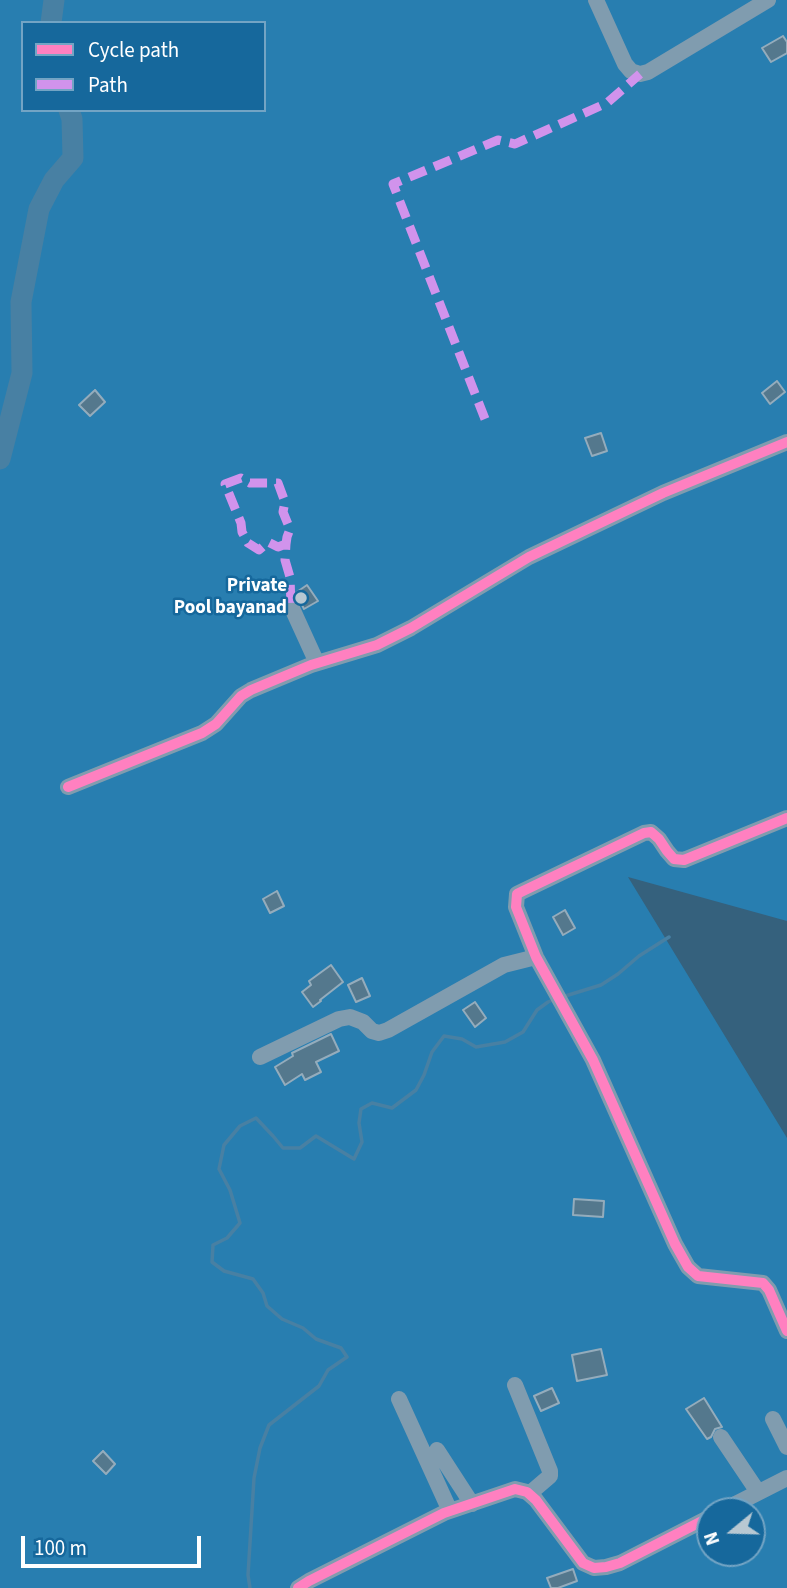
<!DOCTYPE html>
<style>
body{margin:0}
#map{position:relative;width:787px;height:1588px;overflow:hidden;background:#35617d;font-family:"Source Sans 3",sans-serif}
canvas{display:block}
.legend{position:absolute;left:21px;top:21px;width:245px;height:91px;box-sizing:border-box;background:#16689c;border:2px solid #73a4c4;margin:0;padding:9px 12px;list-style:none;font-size:21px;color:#fff}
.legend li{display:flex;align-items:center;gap:14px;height:35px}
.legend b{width:35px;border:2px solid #73a4c4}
.north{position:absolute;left:696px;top:1497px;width:70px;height:70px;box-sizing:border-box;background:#16689c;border:2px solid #73a4c4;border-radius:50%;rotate:251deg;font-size:19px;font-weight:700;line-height:28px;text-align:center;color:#fff}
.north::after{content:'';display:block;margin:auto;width:24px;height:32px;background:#b8c8d2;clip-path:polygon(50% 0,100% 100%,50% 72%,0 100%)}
.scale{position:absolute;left:21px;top:1536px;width:180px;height:32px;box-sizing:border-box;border:4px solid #fff;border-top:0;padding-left:9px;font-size:21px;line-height:24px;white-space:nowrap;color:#fff;-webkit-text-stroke:5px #16689c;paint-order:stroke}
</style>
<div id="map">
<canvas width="787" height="1588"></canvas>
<ul class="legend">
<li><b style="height:9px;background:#ff80c0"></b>Cycle path</li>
<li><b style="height:9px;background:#d193ec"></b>Path</li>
</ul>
<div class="north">N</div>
<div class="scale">100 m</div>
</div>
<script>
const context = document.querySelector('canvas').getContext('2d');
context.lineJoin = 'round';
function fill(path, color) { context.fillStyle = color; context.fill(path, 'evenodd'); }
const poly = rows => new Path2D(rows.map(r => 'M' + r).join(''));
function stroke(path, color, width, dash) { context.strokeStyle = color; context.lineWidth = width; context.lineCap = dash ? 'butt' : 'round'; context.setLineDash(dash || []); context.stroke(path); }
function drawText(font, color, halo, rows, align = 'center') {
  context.font = font + ' "Source Sans 3",sans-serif'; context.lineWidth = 5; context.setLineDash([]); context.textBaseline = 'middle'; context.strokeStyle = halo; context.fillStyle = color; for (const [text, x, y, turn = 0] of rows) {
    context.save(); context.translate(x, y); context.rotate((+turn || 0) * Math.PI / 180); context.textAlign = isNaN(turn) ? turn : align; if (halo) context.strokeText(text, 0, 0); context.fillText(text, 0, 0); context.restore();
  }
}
fill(poly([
 [0,0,787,0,787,921,628,877,787,1138,787,1588,0,1588],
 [23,23,264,23,264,110,23,110],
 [710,1511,752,1511,752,1553,710,1553]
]), '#287eb0');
stroke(poly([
 [562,997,601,985,618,974,639,956,669,937],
 [250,1588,248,1575,254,1478,260,1448,269,1425,319,1386,328,1370,347,1357,341,1348,316,1339,303,1328,282,1319,267,1306,263,1293,253,1279,224,1271,212,1262,213,1245,227,1238,240,1223,230,1190,219,1169,224,1145,240,1126,256,1118,273,1136,283,1148,300,1148,316,1136,354,1159,362,1142,359,1123,361,1109,372,1103,392,1108,416,1090,424,1075,432,1052,444,1036,462,1039,476,1047,505,1042,523,1032,537,1010,548,1002,555,999]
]), '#4880a3', 3.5);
stroke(poly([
 [51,23,54,0],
 [0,459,22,373,21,302,39,209,54,180,73,158,72,119,69,110]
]), '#4880a3', 21);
const building = poly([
 [783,36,787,42,787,53,771,62,762,48,783,36],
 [777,381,785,392,770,404,762,393,777,381],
 [95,390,105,402,90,416,79,405,95,390],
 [601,433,607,451,592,456,585,438,601,433],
 [307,585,318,601,304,609,300,601,294,594,307,585],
 [277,891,284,906,270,913,263,899,277,891],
 [565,910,575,928,563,935,553,917,565,910],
 [331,965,343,982,320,1000,321,1001,313,1007,302,992,311,985,309,981,331,965],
 [362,978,370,996,356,1002,348,985,362,978],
 [475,1002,486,1018,475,1027,463,1010,475,1002],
 [331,1034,339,1051,316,1062,321,1072,305,1080,302,1074,285,1085,275,1067,293,1056,292,1053,331,1034],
 [574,1199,604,1201,603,1217,573,1215,574,1199],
 [601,1349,607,1375,577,1381,572,1355,601,1349],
 [552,1388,559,1403,541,1411,534,1396,552,1388],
 [704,1398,722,1427,715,1429,711,1437,707,1439,686,1409,704,1398],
 [103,1451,115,1464,106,1474,93,1461,103,1451],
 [573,1569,577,1581,558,1588,551,1588,547,1578,573,1569]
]);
fill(building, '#54788d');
stroke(building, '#94acbc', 2);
stroke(poly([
 [596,0,625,64,631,71,640,74,648,72,768,0],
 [291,606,317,663],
 [68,787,202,733,216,724,241,696,251,690,311,665,377,645,411,628,529,557,663,493,787,442],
 [787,818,684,860,674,859,667,851,659,839,651,832,644,833,523,891,517,894,516,907,536,957,593,1060,675,1244,688,1267,698,1276,763,1283,769,1290,787,1331],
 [260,1057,339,1019,350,1017,363,1022,372,1031,379,1033,388,1030,504,965,536,957],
 [515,1385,550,1471,550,1476,529,1494],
 [399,1399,450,1511],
 [773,1419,787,1447],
 [721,1437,758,1492],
 [437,1450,472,1504],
 [722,1511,787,1478],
 [298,1588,309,1581,444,1513,515,1489,527,1492,536,1500,583,1563,594,1568,606,1567,620,1563,710,1517]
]), '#809caf', 16);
stroke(poly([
 [485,419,393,184,498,140,515,144,607,103,640,74],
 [286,544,278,547,268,542,259,550,248,543,242,532,241,523,225,484,241,478,250,483,278,483,285,502,283,512,290,529,287,537,286,544,285,560,290,577,291,606]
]), '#d193ec', 9, [18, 9]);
stroke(poly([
 [68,787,202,733,216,724,241,696,251,690,311,665,377,645,411,628,529,557,663,493,787,442],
 [787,818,684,860,674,859,667,851,659,839,651,832,644,833,523,891,517,894,516,907,536,957,593,1060,675,1244,688,1267,698,1276,763,1283,769,1290,787,1331],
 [298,1588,309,1581,444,1513,515,1489,527,1492,536,1500,583,1563,594,1568,606,1567,620,1563,710,1517]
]), '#ff80c0', 10);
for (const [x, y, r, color] of [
 [301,598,7,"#b8c8d2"]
]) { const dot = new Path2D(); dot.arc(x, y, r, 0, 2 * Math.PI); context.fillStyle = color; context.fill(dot); stroke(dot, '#16689c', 2.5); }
drawText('bold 19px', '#fff', '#16689c', [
 ["Private",287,587],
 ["Pool bayanad",287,609]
], 'right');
</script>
